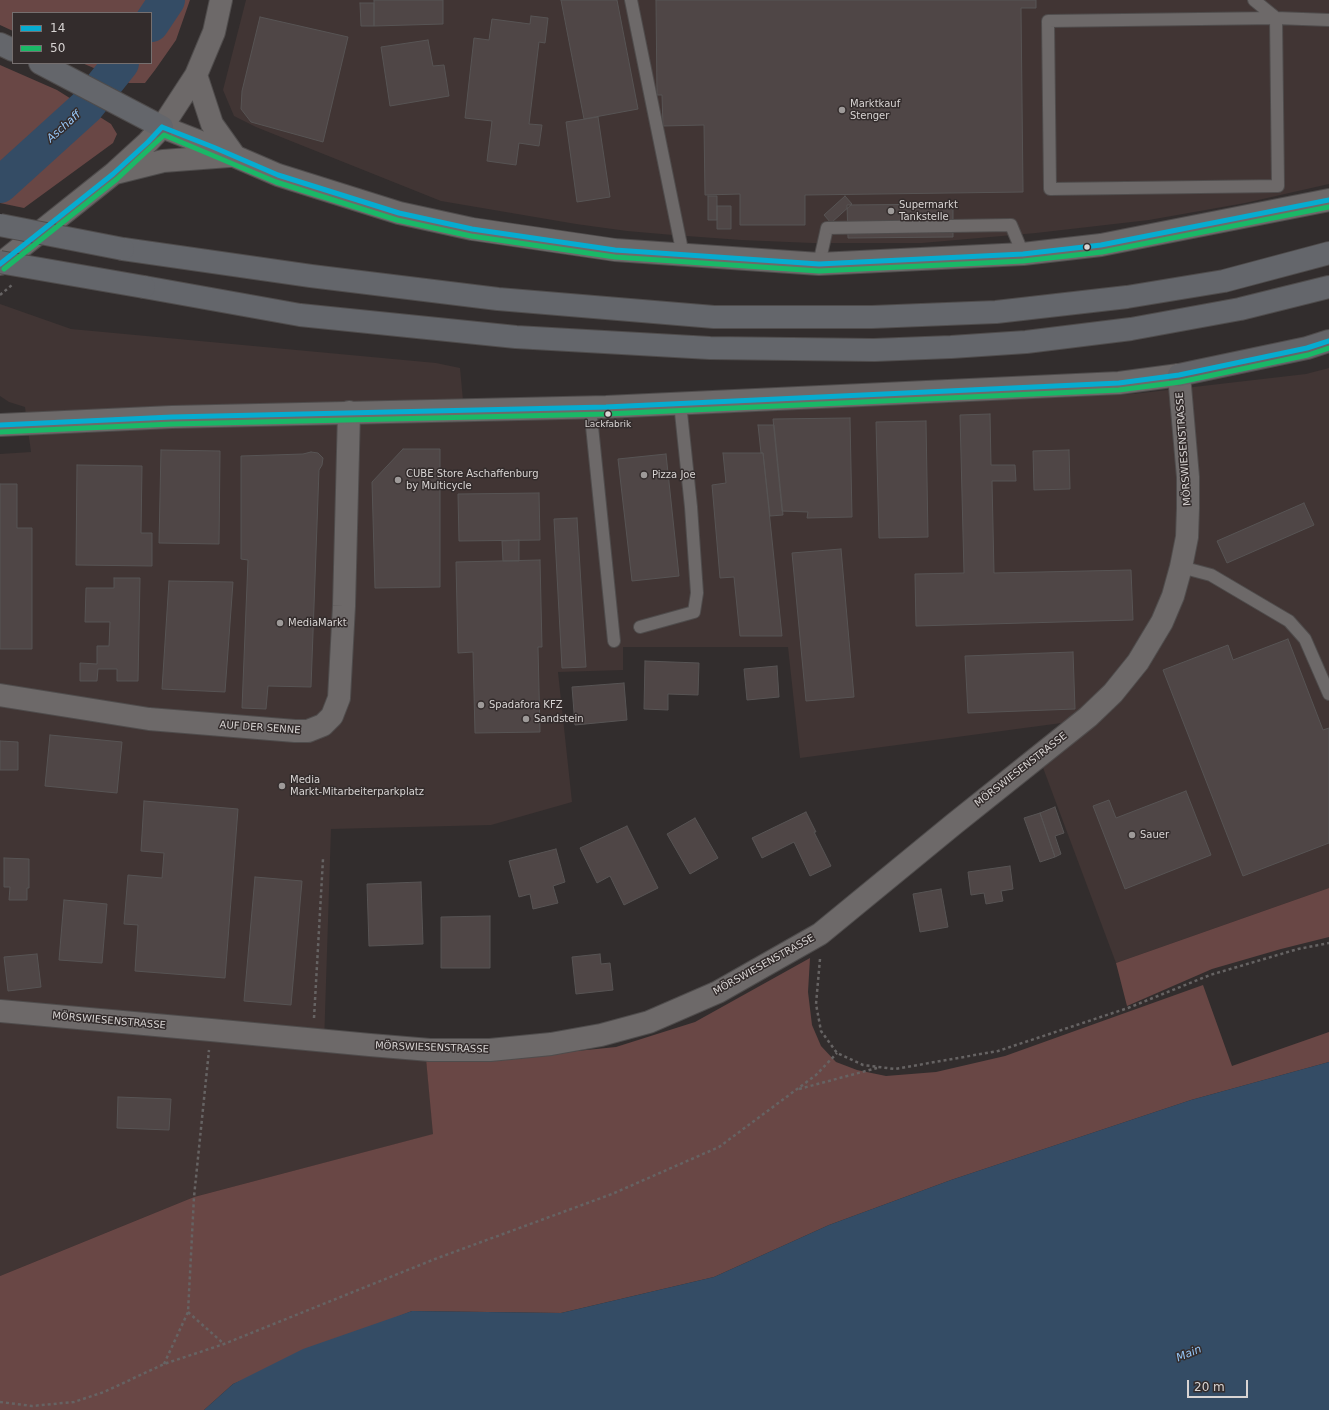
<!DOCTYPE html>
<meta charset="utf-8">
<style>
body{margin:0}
#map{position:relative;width:1329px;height:1410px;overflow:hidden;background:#322d2d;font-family:"DejaVu Sans",sans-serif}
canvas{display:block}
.legend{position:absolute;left:12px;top:12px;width:140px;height:52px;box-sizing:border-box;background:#332c2c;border:1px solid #756f6f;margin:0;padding:5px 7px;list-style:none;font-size:12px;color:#d8d4d3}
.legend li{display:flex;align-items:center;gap:8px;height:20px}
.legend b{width:20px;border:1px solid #756f6f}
.scale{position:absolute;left:1187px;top:1380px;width:61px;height:18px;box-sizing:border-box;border:2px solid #d8d4d3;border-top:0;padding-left:5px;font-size:12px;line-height:14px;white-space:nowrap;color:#d8d4d3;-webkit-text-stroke:3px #332c2c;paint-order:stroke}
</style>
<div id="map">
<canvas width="1329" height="1410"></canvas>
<ul class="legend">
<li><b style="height:5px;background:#06acd0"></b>14</li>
<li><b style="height:5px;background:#1ab867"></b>50</li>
</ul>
<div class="scale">20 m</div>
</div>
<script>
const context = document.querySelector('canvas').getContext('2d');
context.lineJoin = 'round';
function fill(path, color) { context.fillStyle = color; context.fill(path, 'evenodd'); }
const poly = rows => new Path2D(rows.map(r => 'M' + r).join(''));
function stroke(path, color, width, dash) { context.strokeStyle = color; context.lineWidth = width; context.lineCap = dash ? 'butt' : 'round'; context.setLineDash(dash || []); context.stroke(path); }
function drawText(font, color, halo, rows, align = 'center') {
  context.font = font + ' "DejaVu Sans",sans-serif'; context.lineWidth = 3; context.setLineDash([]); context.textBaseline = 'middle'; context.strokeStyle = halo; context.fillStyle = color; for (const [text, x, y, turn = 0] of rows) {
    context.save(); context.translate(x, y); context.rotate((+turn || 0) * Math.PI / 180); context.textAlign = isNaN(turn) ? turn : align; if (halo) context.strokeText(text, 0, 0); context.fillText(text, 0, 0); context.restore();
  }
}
fill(poly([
 [246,0,1329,0,1329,184,1245,203,1149,220,1036,233,922,243,812,243,741,240,673,235,627,231,576,224,441,201,256,127,234,116,223,90],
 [0,304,71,329,436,363,460,368,465,422,674,415,1133,394,1306,374,1329,368,1329,888,1116,963,1042,765,1084,720,800,758,788,647,623,647,623,670,558,672,572,802,491,825,331,829,324,1044,426,1059,434,1134,194,1197,0,1276,0,454,31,452,25,407,9,402,0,396]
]), '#413534');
fill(poly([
 [0,0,190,0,176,40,155,70,145,83,129,83,82,63,151,63,151,13,13,13,13,31,0,25],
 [0,65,57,90,111,124,117,134,113,143,24,208,0,203],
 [1329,888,1329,937,1281,949,1212,969,1127,1006,1116,963],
 [810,958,808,992,812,1025,821,1046,836,1062,857,1070,886,1076,936,1072,1005,1056,1203,985,1232,1066,1329,1032,1329,1062,1191,1100,951,1180,829,1225,714,1277,561,1313,412,1311,233,1384,204,1410,0,1410,0,1276,194,1197,433,1134,426,1059,528,1056,616,1047,695,1022]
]), '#694745');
fill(poly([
 [1329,1062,1329,1410,204,1410,233,1384,303,1349,412,1311,561,1313,714,1277,829,1225,951,1180,1191,1100]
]), '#344c65');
stroke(poly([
 [151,24,167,0],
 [0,185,86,107,121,63]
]), '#344c65', 36);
const building = poly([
 [374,0,443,0,443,24,374,26,374,0],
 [561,0,617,0,638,109,584,119,561,0],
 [656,0,1036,0,1036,8,1021,8,1023,192,805,195,805,225,740,225,740,194,705,195,704,125,663,126,662,95,657,95,656,0],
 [360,3,374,3,374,26,361,26,360,3],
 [531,16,548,18,545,43,539,42,529,124,542,125,539,146,519,143,516,165,487,161,492,121,465,118,474,38,489,40,492,19,530,24,531,16],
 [260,17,348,37,323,142,251,122,241,109,242,91,260,17],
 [428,40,433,66,444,65,449,96,390,106,381,47,428,40],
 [598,117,610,197,577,202,566,122,598,117],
 [708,196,717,196,717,220,708,220,708,196],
 [845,196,852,204,831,223,824,215,845,196],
 [953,204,953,237,848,238,847,205,953,204],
 [717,206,731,206,731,229,717,229,717,206],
 [990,414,991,465,1015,465,1016,481,992,481,994,573,1131,570,1133,620,916,626,915,574,964,573,960,415,990,414],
 [850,418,852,517,807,518,808,512,782,511,773,419,850,418],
 [926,421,928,537,879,538,876,422,926,421],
 [758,425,774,425,783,515,770,516,763,453,761,453,758,425],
 [403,449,440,449,440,587,375,588,372,482,403,449],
 [161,450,220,451,219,544,159,543,161,450],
 [1069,450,1070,489,1034,490,1033,451,1069,450],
 [311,452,318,453,323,458,322,465,319,470,311,687,268,686,266,709,242,708,248,560,241,559,241,456,303,454,311,452],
 [723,453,763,453,782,636,740,636,734,577,720,578,712,485,726,483,723,453],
 [666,454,679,576,632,581,618,459,666,454],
 [77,465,142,466,141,533,152,533,152,566,76,565,77,465],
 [0,484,17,484,17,528,32,528,32,649,0,649,0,484],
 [539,493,540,540,459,541,458,494,539,493],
 [1304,503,1314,525,1227,563,1217,541,1304,503],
 [577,518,586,667,562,668,554,519,577,518],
 [519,540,519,561,503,561,502,541,519,540],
 [841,549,854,697,806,701,792,553,841,549],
 [540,560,542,647,538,647,540,732,475,733,473,652,458,653,456,562,540,560],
 [114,578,140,578,138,681,117,681,117,669,98,669,97,681,80,681,80,663,97,664,97,646,109,646,110,622,85,622,86,588,114,588,114,578],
 [169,581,233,582,225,692,162,689,169,581],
 [1288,639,1323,730,1329,728,1329,843,1243,876,1163,670,1228,645,1233,660,1288,639],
 [1073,652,1075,709,968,713,965,656,1073,652],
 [645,661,699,663,698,695,668,694,668,710,644,709,645,661],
 [777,666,779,697,747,700,744,669,777,666],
 [624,683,627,720,575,725,572,687,624,683],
 [50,735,122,742,117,793,45,786,50,735],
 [0,741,18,742,18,770,0,770,0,741],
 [1186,791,1211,855,1125,889,1093,806,1109,800,1116,818,1186,791],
 [144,801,238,809,225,978,135,971,138,925,124,924,128,875,162,878,164,853,141,851,144,801],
 [1055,807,1064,833,1055,836,1061,854,1055,857,1040,813,1055,807],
 [806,812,816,832,814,832,831,866,810,876,794,842,762,858,752,838,806,812],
 [1040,813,1055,857,1040,862,1024,818,1040,813],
 [695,818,718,858,690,874,667,834,695,818],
 [627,826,658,888,624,905,610,876,597,883,580,848,627,826],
 [556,849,565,882,553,886,558,903,533,909,530,894,519,897,509,861,556,849],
 [4,858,29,859,29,888,27,888,27,900,9,900,10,887,4,887,4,858],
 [1010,866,1013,889,1001,891,1003,901,986,904,984,893,971,895,968,872,1010,866],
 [255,877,302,881,291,1005,244,1001,255,877],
 [421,882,423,944,369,946,367,884,421,882],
 [941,889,948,927,920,932,913,894,941,889],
 [64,900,107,904,102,963,59,960,64,900],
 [490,916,490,968,441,968,441,917,490,916],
 [37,954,41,987,8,991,4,957,37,954],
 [600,954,601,964,610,963,613,990,576,994,572,957,600,954],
 [118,1097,171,1099,169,1130,117,1128,118,1097]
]);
fill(building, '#4f4646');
stroke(building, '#575454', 1);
const service = poly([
 [631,0,683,255],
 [1254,0,1276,18,1329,20],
 [1276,18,1278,186,1050,189,1048,21,1276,18],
 [819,264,827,228,1011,225,1023,254],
 [590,407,614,641],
 [1181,567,1211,575,1289,621,1305,639,1329,694],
 [640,627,694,612,697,593,691,507,680,403]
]);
const minor = poly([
 [0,695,149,719,295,731,308,731,323,725,332,716,339,698,344,606,349,412],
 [0,1011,211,1030,370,1045,430,1050,490,1050,551,1044,601,1035,649,1022,718,992,820,934,954,824,1088,717,1113,693,1138,662,1162,622,1173,596,1181,567,1187,537,1188,508,1188,477,1179,375]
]);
const tertiary = poly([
 [196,75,212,124,234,155],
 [162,127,213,147,278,175,399,213,472,229,615,250,819,264,1023,254,1101,245,1329,200],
 [115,173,163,161,229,156],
 [0,264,113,174,148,142,162,127,196,75,214,32,221,0],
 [0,425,172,417,606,407,1119,383,1179,375]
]);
const primary = poly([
 [1179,375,1307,348,1329,341]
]);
const trunk = poly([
 [0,44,13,50],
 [40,63,162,127],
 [123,249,311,276,498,299,714,317,872,317,996,312,1127,297,1224,281,1329,253],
 [144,287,300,315,516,337,710,348,874,350,951,347,1026,342,1131,329,1240,309,1329,287]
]);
stroke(service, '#4f4c4c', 14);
stroke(minor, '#4f4c4c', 24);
stroke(tertiary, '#4f4c4c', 24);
stroke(primary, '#4f4c4c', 24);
stroke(trunk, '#4f4c4c', 24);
stroke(poly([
 [0,295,12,285],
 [820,959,816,1004,821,1031,837,1053,863,1065,895,1069,998,1051,1128,1008,1210,975,1298,949,1329,943],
 [314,1018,323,859],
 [799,1089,877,1068],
 [188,1312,224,1344],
 [164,1364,188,1312,194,1197,209,1050],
 [0,1402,32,1406,74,1402,104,1392,164,1364,224,1344,435,1259,612,1194,719,1147,816,1075,837,1053]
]), '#666363', 2.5, [3, 3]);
stroke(service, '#6d6969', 12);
stroke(minor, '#6d6969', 22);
stroke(tertiary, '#6d6969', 22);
stroke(primary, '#646468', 22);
stroke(trunk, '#64666b', 22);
const trunkBridge = poly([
 [0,225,123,249],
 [0,262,144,287]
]);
stroke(trunkBridge, '#4f4c4c', 24, []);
stroke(trunkBridge, '#64666b', 22);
stroke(poly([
 [162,127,213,147,278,175,399,213,472,229,615,250,819,264,1023,254,1101,245,1329,200],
 [0,264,113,174,148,142,162,127],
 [0,425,172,417,606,407,1119,383,1179,375,1307,348,1329,341]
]), '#06acd0', 5);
stroke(poly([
 [4,269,117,179,164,135,276,182,397,220,471,236,615,257,819,271,1023,261,1102,252,1329,207],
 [0,432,172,424,606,414,1119,390,1180,382,1308,355,1329,348]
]), '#1ab867', 5);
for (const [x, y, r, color] of [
 [842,110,4,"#9e9a99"],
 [891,211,4,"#9e9a99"],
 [1087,247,3.5,"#d8d4d3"],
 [608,414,3.5,"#d8d4d3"],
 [644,475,4,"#9e9a99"],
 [398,480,4,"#9e9a99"],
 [280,623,4,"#9e9a99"],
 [481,705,4,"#9e9a99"],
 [526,719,4,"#9e9a99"],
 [282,786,4,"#9e9a99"],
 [1132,835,4,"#9e9a99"]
]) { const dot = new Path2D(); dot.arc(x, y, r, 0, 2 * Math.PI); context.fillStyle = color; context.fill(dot); stroke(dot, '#332c2c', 1.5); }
drawText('9px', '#d8d4d3', '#332c2c', [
 ["Lackfabrik",608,425]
]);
drawText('10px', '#d8d4d3', '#332c2c', [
 ["Marktkauf",850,104],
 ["Stenger",850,116],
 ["Supermarkt",899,205],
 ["Tankstelle",899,217],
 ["CUBE Store Aschaffenburg",406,474],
 ["by Multicycle",406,486],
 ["Pizza Joe",652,475],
 ["MediaMarkt",288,623],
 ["Spadafora KFZ",489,705],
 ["Sandstein",534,719],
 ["Media",290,780],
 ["Markt-Mitarbeiterparkplatz",290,792],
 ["Sauer",1140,835]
], 'left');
drawText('10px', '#d8d4d3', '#332c2c', [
 ["MÖRSWIESENSTRASSE",1184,449,-94],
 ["AUF DER SENNE",260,728,4],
 ["MÖRSWIESENSTRASSE",1021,770,-38],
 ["MÖRSWIESENSTRASSE",764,965,-29],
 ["MÖRSWIESENSTRASSE",109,1021,5],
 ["MÖRSWIESENSTRASSE",432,1048,2]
]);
drawText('italic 11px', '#96c6f7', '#332c2c', [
 ["Aschaff",64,127,-42],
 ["Main",1189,1354,-22]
]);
</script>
